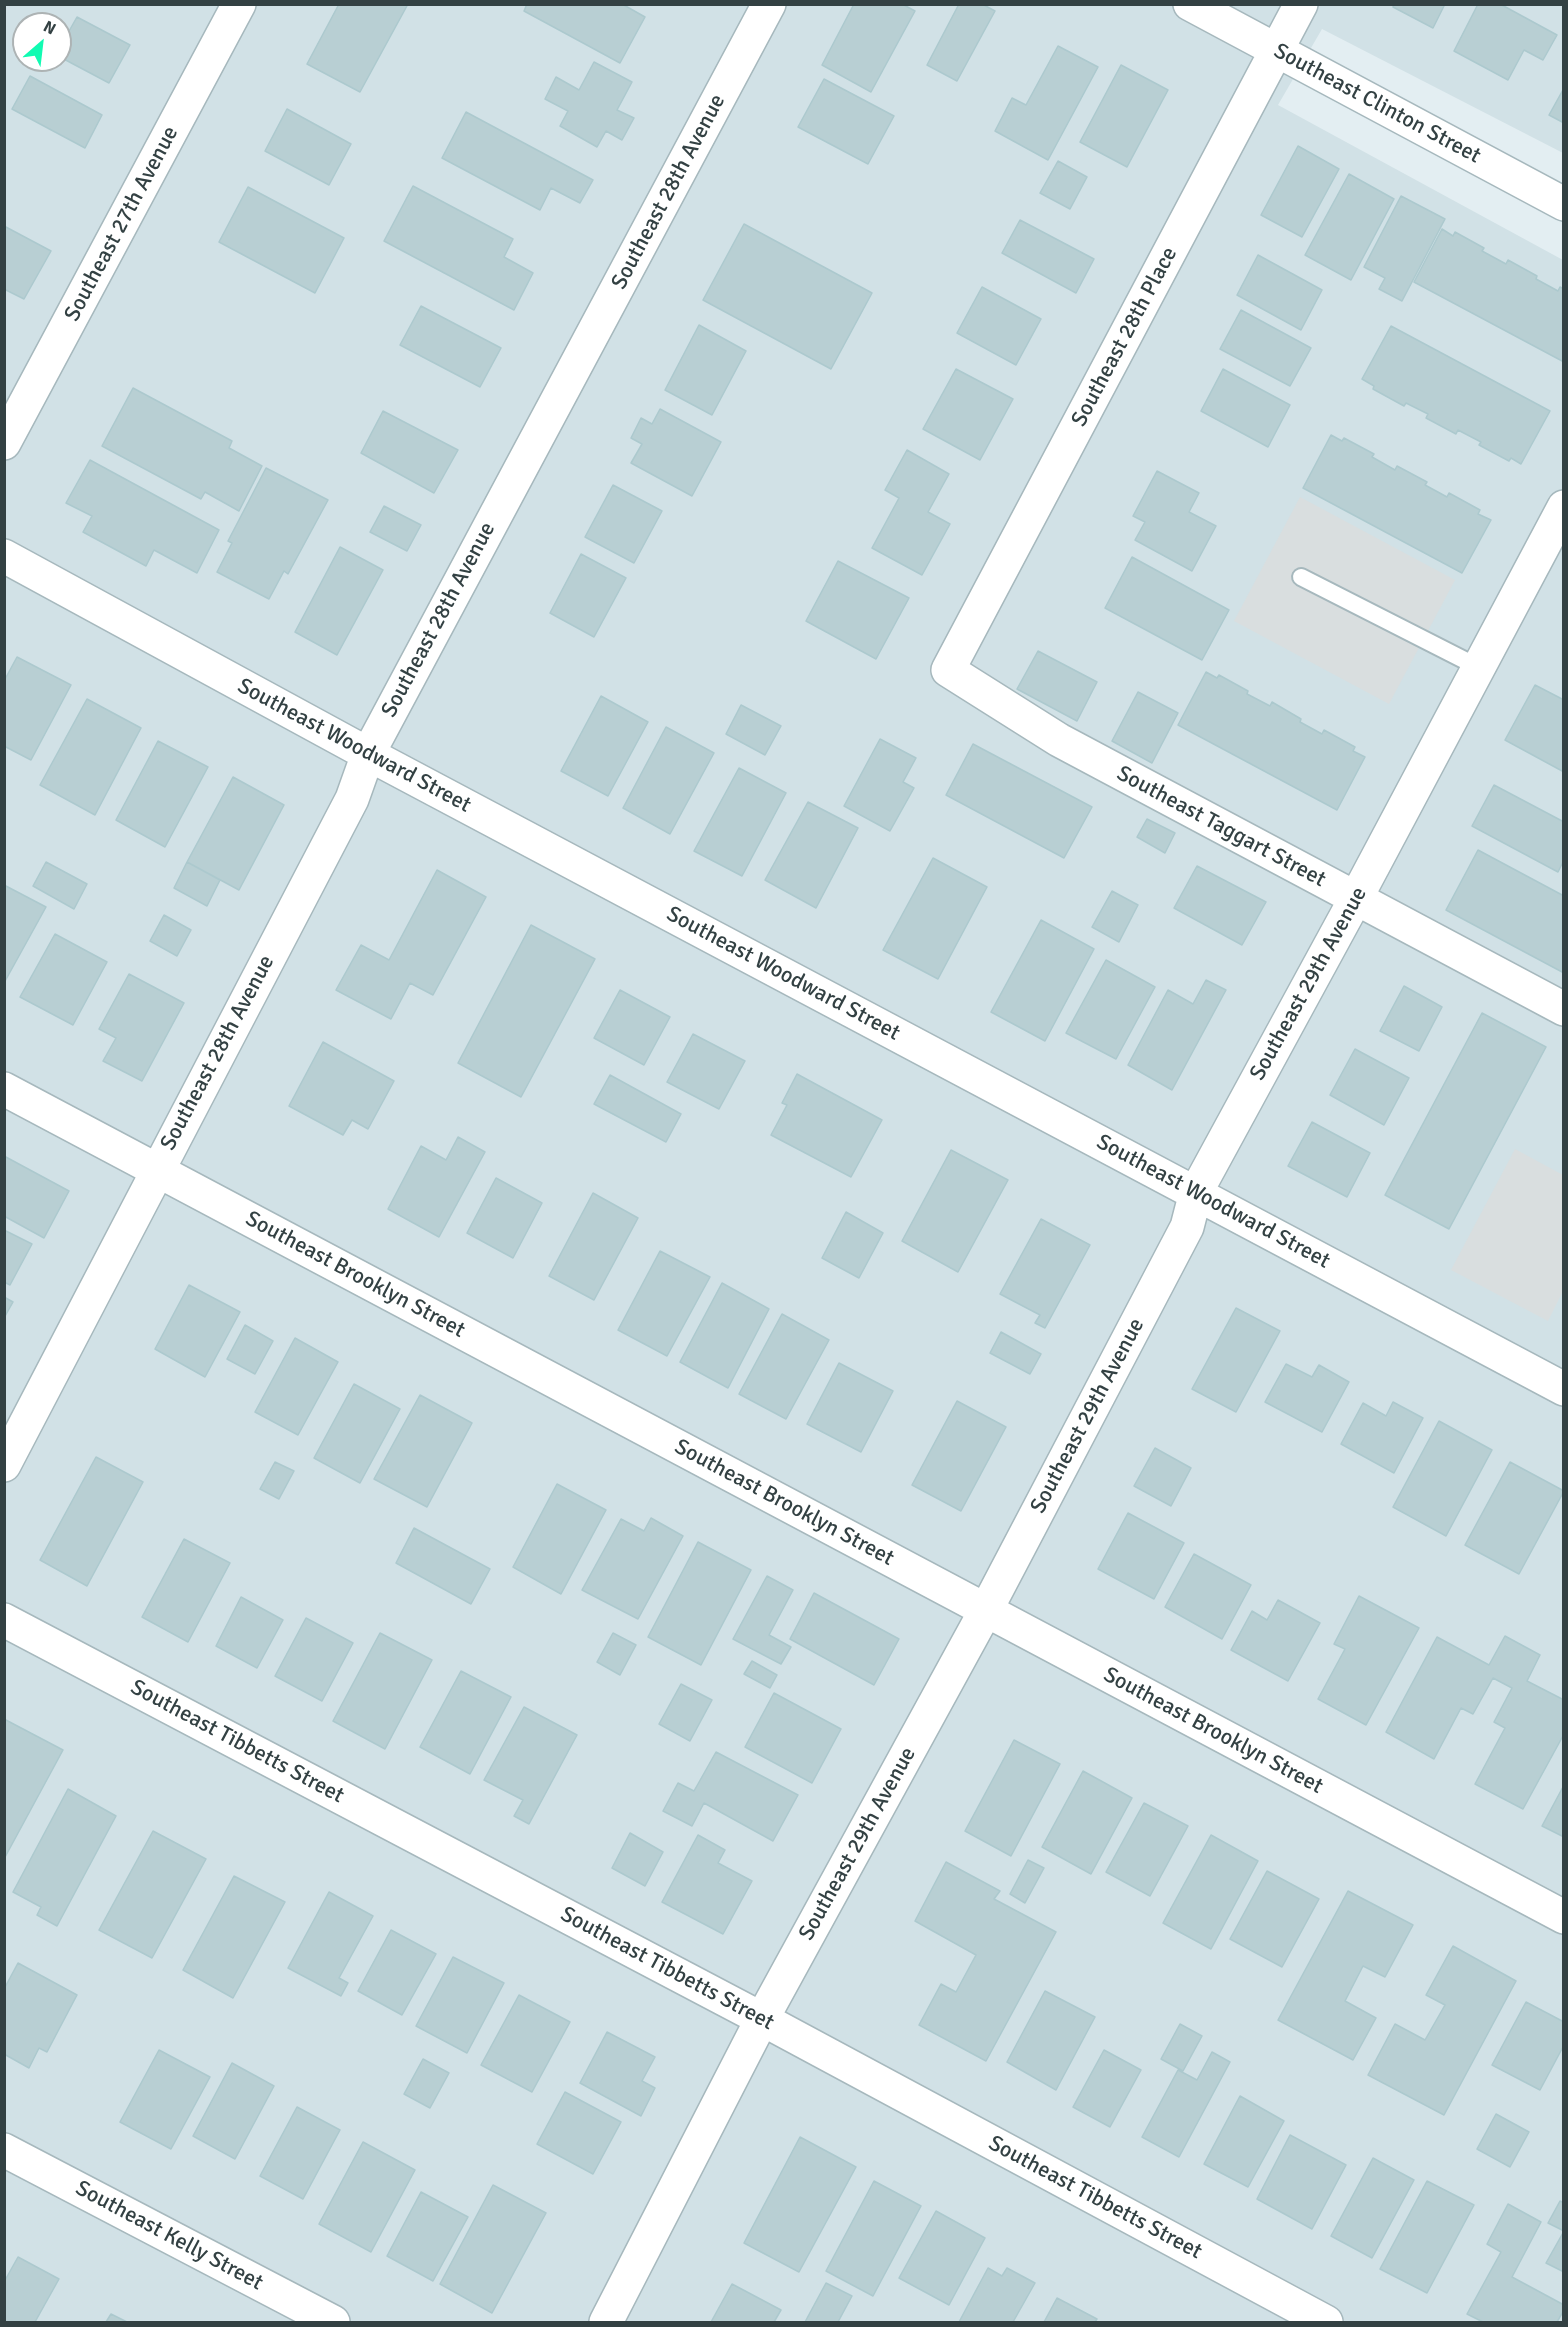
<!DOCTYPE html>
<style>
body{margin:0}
#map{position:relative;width:1568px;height:2327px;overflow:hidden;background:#e3eef2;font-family:Signika,sans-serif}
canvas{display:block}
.frame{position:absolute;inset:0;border:6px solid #334143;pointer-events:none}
.north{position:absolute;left:12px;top:12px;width:60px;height:60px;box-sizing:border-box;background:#fff;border:2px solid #adb3b4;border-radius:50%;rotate:28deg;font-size:16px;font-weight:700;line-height:24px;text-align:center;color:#334143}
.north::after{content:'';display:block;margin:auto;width:21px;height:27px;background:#11fbb2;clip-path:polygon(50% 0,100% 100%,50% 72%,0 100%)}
</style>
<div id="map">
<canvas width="1568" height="2327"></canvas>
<div class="frame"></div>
<div class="north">N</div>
</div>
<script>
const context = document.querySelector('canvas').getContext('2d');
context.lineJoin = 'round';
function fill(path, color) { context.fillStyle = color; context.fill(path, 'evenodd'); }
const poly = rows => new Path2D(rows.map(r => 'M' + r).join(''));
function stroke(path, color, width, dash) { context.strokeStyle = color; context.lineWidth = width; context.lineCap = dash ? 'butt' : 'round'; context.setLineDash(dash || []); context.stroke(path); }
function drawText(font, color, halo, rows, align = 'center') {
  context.font = font + ' Signika,sans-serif'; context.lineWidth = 5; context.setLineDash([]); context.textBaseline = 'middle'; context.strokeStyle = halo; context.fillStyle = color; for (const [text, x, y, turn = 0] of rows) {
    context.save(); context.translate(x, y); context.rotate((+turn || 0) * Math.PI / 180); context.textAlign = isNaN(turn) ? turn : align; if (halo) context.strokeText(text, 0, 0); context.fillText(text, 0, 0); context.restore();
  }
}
fill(poly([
 [5,5,1563,5,1563,153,1322,29,1278,105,1563,260,1563,2322,5,2322],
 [24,24,60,24,60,60,24,60]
]), '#d1e1e6');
fill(poly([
 [1300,497,1455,580,1389,704,1234,621],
 [1515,1149,1563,1175,1563,1291,1548,1321,1451,1270]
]), '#d9dedf');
const building = poly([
 [339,4,408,4,360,92,307,64,339,4],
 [527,4,622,4,645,17,620,63,524,11,527,4],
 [854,4,902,4,915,11,871,92,822,65,854,4],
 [959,4,982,4,995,11,957,81,927,65,959,4],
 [1394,4,1445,4,1433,28,1393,7,1394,4],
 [1478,4,1500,4,1557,35,1543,60,1524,50,1508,80,1454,51,1478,4],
 [77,17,130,45,109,83,60,57,60,47,77,17],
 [1058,46,1098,67,1048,160,995,131,1012,98,1026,105,1058,46],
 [594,62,632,82,617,110,634,118,622,140,606,131,597,147,560,126,568,111,545,99,556,77,579,90,594,62],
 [1121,65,1168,90,1127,167,1080,142,1121,65],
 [30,76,102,115,85,148,12,109,30,76],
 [824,79,894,116,868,164,798,127,824,79],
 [1564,88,1564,123,1549,115,1564,88],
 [287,109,351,144,329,185,265,151,287,109],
 [466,112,593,180,580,203,551,188,540,210,442,158,466,112],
 [1298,146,1339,169,1302,237,1261,215,1298,146],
 [1058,161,1087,177,1070,209,1040,193,1058,161],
 [1349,174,1394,199,1351,280,1305,255,1349,174],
 [413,186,513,239,504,257,533,273,514,310,384,241,413,186],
 [248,187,344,238,315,293,219,242,248,187],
 [1401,196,1445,219,1402,301,1379,289,1385,278,1364,267,1401,196],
 [1020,220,1094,259,1076,293,1002,253,1020,220],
 [744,224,872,293,831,369,703,300,744,224],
 [4,226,51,251,24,299,4,289,4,226],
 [1442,229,1453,236,1455,232,1484,248,1482,251,1506,264,1508,260,1537,276,1536,279,1558,291,1560,287,1564,289,1564,362,1414,282,1442,229],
 [1258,255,1322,290,1301,330,1237,295,1258,255],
 [982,287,1041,319,1016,365,957,333,982,287],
 [421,306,501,348,480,387,400,345,421,306],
 [1241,310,1311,348,1290,386,1220,349,1241,310],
 [699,325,746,351,712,415,665,390,699,325],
 [1391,326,1550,411,1521,464,1511,458,1509,461,1479,445,1481,442,1458,430,1456,434,1426,418,1428,414,1406,403,1404,406,1373,389,1374,386,1362,379,1391,326],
 [956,369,1013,399,980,460,923,429,956,369],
 [1223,369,1290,405,1268,447,1201,411,1223,369],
 [133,388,232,441,229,448,262,466,239,511,205,492,201,499,102,446,133,388],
 [660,409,721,442,692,496,631,463,642,444,631,438,641,418,652,424,660,409],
 [383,411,458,450,434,493,361,453,383,411],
 [1331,435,1342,441,1344,438,1374,454,1372,457,1395,470,1397,466,1427,482,1425,485,1447,497,1449,493,1480,510,1478,514,1491,520,1462,573,1303,488,1331,435],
 [907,450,949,474,928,512,950,524,922,575,872,548,899,498,885,490,907,450],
 [90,460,219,530,197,573,154,550,146,566,83,532,92,516,66,503,90,460],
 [266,468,328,500,288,574,284,571,269,599,217,572,232,543,228,541,266,468],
 [1157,471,1199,493,1189,512,1216,526,1192,571,1135,540,1145,522,1133,516,1157,471],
 [613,485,662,511,634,563,585,537,613,485],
 [384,506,421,525,407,551,370,532,384,506],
 [340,547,383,570,337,655,295,632,340,547],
 [581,554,626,578,594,637,550,613,581,554],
 [1132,557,1229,610,1202,660,1105,608,1132,557],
 [838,561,909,598,876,659,806,621,838,561],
 [1038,651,1097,682,1077,721,1017,689,1038,651],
 [17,657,71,685,31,760,4,746,4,681,17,657],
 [1206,672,1217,678,1219,675,1248,691,1247,694,1270,706,1272,702,1301,719,1300,722,1322,734,1324,730,1355,747,1353,751,1365,757,1337,810,1178,725,1206,672],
 [1535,685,1564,700,1564,772,1505,740,1535,685],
 [1138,692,1178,713,1152,763,1112,741,1138,692],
 [601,696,648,722,608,796,561,771,601,696],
 [87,699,141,728,95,815,40,785,87,699],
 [741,705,781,726,765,755,726,734,741,705],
 [666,727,714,753,670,834,623,808,666,727],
 [880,739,916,758,903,782,914,788,890,831,844,806,880,739],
 [158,741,208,767,165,847,116,820,158,741],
 [973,744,1092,807,1064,858,946,795,973,744],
 [739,768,786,793,742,876,694,851,739,768],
 [233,777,284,805,239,890,187,862,233,777],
 [1494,785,1564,822,1564,860,1558,872,1472,826,1494,785],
 [808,802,858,828,816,908,765,880,808,802],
 [1147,819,1175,833,1165,853,1137,837,1147,819],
 [1478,850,1564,896,1564,973,1446,910,1478,850],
 [933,858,987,887,938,979,883,950,933,858],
 [46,862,87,884,74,909,33,886,46,862],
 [187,862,220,880,207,906,174,888,187,862],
 [1197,866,1266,902,1242,945,1174,908,1197,866],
 [437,870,486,897,433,995,410,983,391,1019,336,990,361,945,389,960,437,870],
 [4,885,46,907,4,983,4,885],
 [1112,891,1138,905,1119,942,1092,927,1112,891],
 [164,915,191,930,177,956,150,941,164,915],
 [1041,920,1094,949,1045,1041,991,1012,1041,920],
 [531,925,595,959,521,1097,458,1063,531,925],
 [55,934,107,962,73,1025,20,997,55,934],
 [1106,960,1155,987,1116,1059,1066,1033,1106,960],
 [129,974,184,1003,142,1081,103,1061,116,1038,99,1029,129,974],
 [1206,980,1226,990,1172,1090,1128,1065,1168,990,1193,1004,1206,980],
 [1404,986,1442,1007,1419,1051,1380,1031,1404,986],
 [620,990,670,1017,644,1065,594,1038,620,990],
 [1482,1013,1546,1047,1449,1229,1385,1195,1482,1013],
 [693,1034,745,1061,719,1109,667,1082,693,1034],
 [323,1042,394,1081,368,1129,352,1120,343,1135,289,1106,323,1042],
 [1355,1049,1409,1078,1384,1125,1330,1095,1355,1049],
 [797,1074,882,1120,851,1177,771,1135,787,1105,782,1103,797,1074],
 [610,1075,681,1114,666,1142,594,1104,610,1075],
 [1312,1122,1370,1153,1347,1197,1288,1166,1312,1122],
 [458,1137,485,1152,439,1237,388,1209,421,1146,446,1160,458,1137],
 [951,1150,1008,1180,958,1272,902,1241,951,1150],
 [4,1156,69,1191,44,1238,4,1216,4,1156],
 [496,1178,542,1203,513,1258,467,1233,496,1178],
 [593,1193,638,1218,594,1300,549,1276,593,1193],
 [846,1212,883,1233,859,1278,822,1258,846,1212],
 [1041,1219,1090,1245,1045,1328,1035,1323,1040,1315,1000,1294,1041,1219],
 [4,1230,32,1244,10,1285,4,1282,4,1230],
 [660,1251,710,1277,667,1356,618,1330,660,1251],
 [722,1283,769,1309,728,1388,680,1362,722,1283],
 [189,1285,240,1312,205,1377,155,1349,189,1285],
 [4,1297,13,1302,4,1318,4,1297],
 [1236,1308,1280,1331,1236,1412,1192,1389,1236,1308],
 [782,1314,829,1340,786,1419,739,1394,782,1314],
 [245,1325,273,1341,255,1374,227,1359,245,1325],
 [1001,1332,1041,1354,1030,1374,990,1353,1001,1332],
 [295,1338,338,1362,298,1435,255,1412,295,1338],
 [839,1363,893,1391,861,1452,807,1424,839,1363],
 [1286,1364,1312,1377,1319,1365,1349,1382,1322,1432,1265,1402,1286,1364],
 [354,1384,400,1409,360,1483,314,1458,354,1384],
 [420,1395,472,1423,427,1507,374,1479,420,1395],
 [957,1401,1006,1427,961,1511,912,1485,957,1401],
 [1393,1402,1423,1418,1394,1473,1341,1444,1363,1403,1386,1416,1393,1402],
 [1439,1421,1492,1450,1446,1536,1393,1507,1439,1421],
 [1155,1448,1191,1468,1171,1506,1134,1486,1155,1448],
 [96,1457,143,1482,87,1586,40,1560,96,1457],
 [275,1462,294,1471,279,1499,260,1489,275,1462],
 [1510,1462,1564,1491,1519,1574,1465,1545,1510,1462],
 [557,1484,606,1510,561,1594,513,1567,557,1484],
 [1128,1513,1184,1543,1154,1599,1098,1569,1128,1513],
 [651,1518,683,1536,638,1619,582,1590,621,1519,644,1531,651,1518],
 [414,1528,490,1569,471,1604,396,1563,414,1528],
 [184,1539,230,1563,188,1642,142,1617,184,1539],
 [698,1542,751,1570,701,1665,648,1637,698,1542],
 [1194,1554,1251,1585,1222,1639,1165,1607,1194,1554],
 [767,1576,793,1590,769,1635,791,1647,781,1664,733,1639,767,1576],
 [814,1593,899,1639,874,1685,790,1639,814,1593],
 [1359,1596,1419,1628,1366,1725,1318,1699,1345,1649,1334,1644,1359,1596],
 [241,1597,283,1620,257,1668,216,1646,241,1597],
 [1278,1600,1320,1623,1288,1681,1231,1650,1252,1611,1267,1620,1278,1600],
 [306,1618,353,1643,322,1701,275,1676,306,1618],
 [380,1633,432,1660,385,1749,333,1721,380,1633],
 [613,1633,636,1645,620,1675,597,1662,613,1633],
 [1505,1636,1540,1655,1527,1681,1564,1700,1564,1734,1523,1809,1475,1784,1505,1728,1494,1722,1512,1688,1493,1678,1473,1714,1461,1708,1434,1759,1386,1732,1437,1637,1489,1665,1505,1636],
 [752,1661,777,1675,770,1688,744,1674,752,1661],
 [461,1671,511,1697,470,1774,420,1747,461,1671],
 [681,1684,712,1700,690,1741,659,1724,681,1684],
 [774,1693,841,1729,812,1783,745,1747,774,1693],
 [524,1707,577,1735,529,1824,514,1816,523,1800,484,1780,524,1707],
 [4,1719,63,1750,4,1859,4,1719],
 [1014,1740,1060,1764,1011,1856,965,1831,1014,1740],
 [716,1752,798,1795,773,1841,704,1803,692,1826,663,1811,678,1783,694,1791,716,1752],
 [1083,1771,1132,1798,1091,1874,1042,1847,1083,1771],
 [1564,1785,1564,1837,1542,1826,1564,1785],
 [68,1789,116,1816,57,1926,37,1915,41,1907,13,1892,68,1789],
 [1144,1803,1188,1826,1150,1896,1106,1872,1144,1803],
 [153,1831,206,1859,152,1958,99,1930,153,1831],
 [630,1833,663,1852,645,1886,612,1868,630,1833],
 [698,1835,725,1850,718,1863,752,1881,723,1934,662,1902,698,1835],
 [1211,1835,1258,1861,1211,1949,1163,1923,1211,1835],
 [1028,1860,1044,1868,1025,1903,1010,1894,1028,1860],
 [946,1862,1000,1891,994,1899,1056,1932,986,2061,919,2025,941,1984,956,1992,976,1955,915,1921,946,1862],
 [1267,1871,1319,1899,1282,1967,1230,1939,1267,1871],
 [234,1876,285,1902,233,1998,183,1970,234,1876],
 [1348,1891,1413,1925,1385,1977,1363,1966,1345,2001,1376,2018,1353,2060,1278,2020,1348,1891],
 [329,1892,373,1916,339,1978,348,1983,341,1996,288,1968,329,1892],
 [391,1930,436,1954,402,2015,358,1991,391,1930],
 [1453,1946,1516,1981,1444,2115,1368,2075,1395,2024,1425,2040,1445,2005,1426,1995,1453,1946],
 [453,1957,504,1983,467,2053,416,2026,453,1957],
 [18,1963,77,1995,47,2052,39,2048,29,2068,4,2054,4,1989,18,1963],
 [1045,1991,1095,2017,1056,2090,1007,2062,1045,1991],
 [519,1995,570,2022,532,2092,481,2065,519,1995],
 [1526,2002,1564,2022,1564,2045,1540,2090,1492,2065,1526,2002],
 [1180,2024,1202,2036,1183,2071,1161,2059,1180,2024],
 [607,2032,655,2057,642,2081,655,2088,641,2116,580,2083,607,2032],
 [159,2050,210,2077,171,2149,120,2122,159,2050],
 [1104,2050,1141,2070,1110,2127,1073,2107,1104,2050],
 [1212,2052,1230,2062,1179,2157,1142,2137,1178,2070,1197,2080,1212,2052],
 [423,2059,449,2073,430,2108,404,2094,423,2059],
 [232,2063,274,2086,235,2159,193,2136,232,2063],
 [565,2092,621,2122,593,2174,537,2144,565,2092],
 [1240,2096,1284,2121,1248,2187,1204,2164,1240,2096],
 [297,2107,340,2130,303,2199,260,2176,297,2107],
 [1496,2114,1529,2132,1510,2167,1477,2149,1496,2114],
 [1290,2135,1346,2165,1312,2229,1257,2199,1290,2135],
 [800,2137,856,2167,799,2272,744,2243,800,2137],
 [363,2142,415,2170,371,2252,319,2224,363,2142],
 [1373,2158,1414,2180,1372,2258,1331,2236,1373,2158],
 [874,2181,921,2206,873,2296,826,2271,874,2181],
 [1427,2181,1474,2205,1427,2293,1380,2269,1427,2181],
 [493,2185,546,2213,492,2313,440,2284,493,2185],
 [421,2192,468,2217,433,2281,387,2256,421,2192],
 [1560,2201,1564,2203,1564,2231,1548,2223,1560,2201],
 [1508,2204,1541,2222,1512,2277,1564,2305,1564,2310,1557,2322,1483,2322,1467,2314,1501,2252,1487,2244,1508,2204],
 [936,2211,985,2238,949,2305,899,2278,936,2211],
 [1564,2231,1564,2272,1546,2263,1564,2231],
 [18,2257,59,2279,35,2322,4,2322,4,2282,18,2257],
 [988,2268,1002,2276,1007,2268,1035,2283,1013,2322,959,2322,988,2268],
 [826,2283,852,2296,838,2322,805,2322,826,2283],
 [732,2284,781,2310,774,2322,711,2322,732,2284],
 [1057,2298,1097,2319,1095,2322,1044,2322,1057,2298],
 [111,2314,127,2322,106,2322,111,2314]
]);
fill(building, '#b8cfd3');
stroke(building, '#acc9ce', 1.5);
const service = poly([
 [1301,577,1478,667]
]);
const minor = poly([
 [1190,4,1564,204],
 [1301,4,948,670,1059,740,1564,1009],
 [4,443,239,4],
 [4,556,368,754,1564,1389],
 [4,1089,1564,1917],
 [4,1465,352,799,368,754,769,4],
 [4,1620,762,2019,1326,2322],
 [4,2150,333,2322],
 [606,2322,762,2019,986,1610,1187,1227,1196,1192,1356,898,1564,507]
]);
stroke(service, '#a6b8bd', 20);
stroke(minor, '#a6b8bd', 36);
stroke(service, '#fff', 16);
stroke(minor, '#fff', 33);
drawText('22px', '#334143', '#fff', [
 ["Southeast Clinton Street",1377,104,28],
 ["Southeast 28th Avenue",669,192,-62],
 ["Southeast 27th Avenue",122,224,-62],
 ["Southeast 28th Place",1125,337,-62],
 ["Southeast 28th Avenue",439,620,-62],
 ["Southeast Woodward Street",354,746,28],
 ["Southeast Taggart Street",1221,827,28],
 ["Southeast Woodward Street",783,974,28],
 ["Southeast 29th Avenue",1309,984,-61],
 ["Southeast 28th Avenue",218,1053,-62],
 ["Southeast Woodward Street",1213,1202,28],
 ["Southeast Brooklyn Street",355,1275,28],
 ["Southeast 29th Avenue",1088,1416,-62],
 ["Southeast Brooklyn Street",784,1503,28],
 ["Southeast Brooklyn Street",1213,1731,28],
 ["Southeast Tibbetts Street",237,1742,28],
 ["Southeast 29th Avenue",858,1844,-61],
 ["Southeast Tibbetts Street",667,1969,28],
 ["Southeast Tibbetts Street",1095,2198,28],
 ["Southeast Kelly Street",169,2236,28]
]);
</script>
